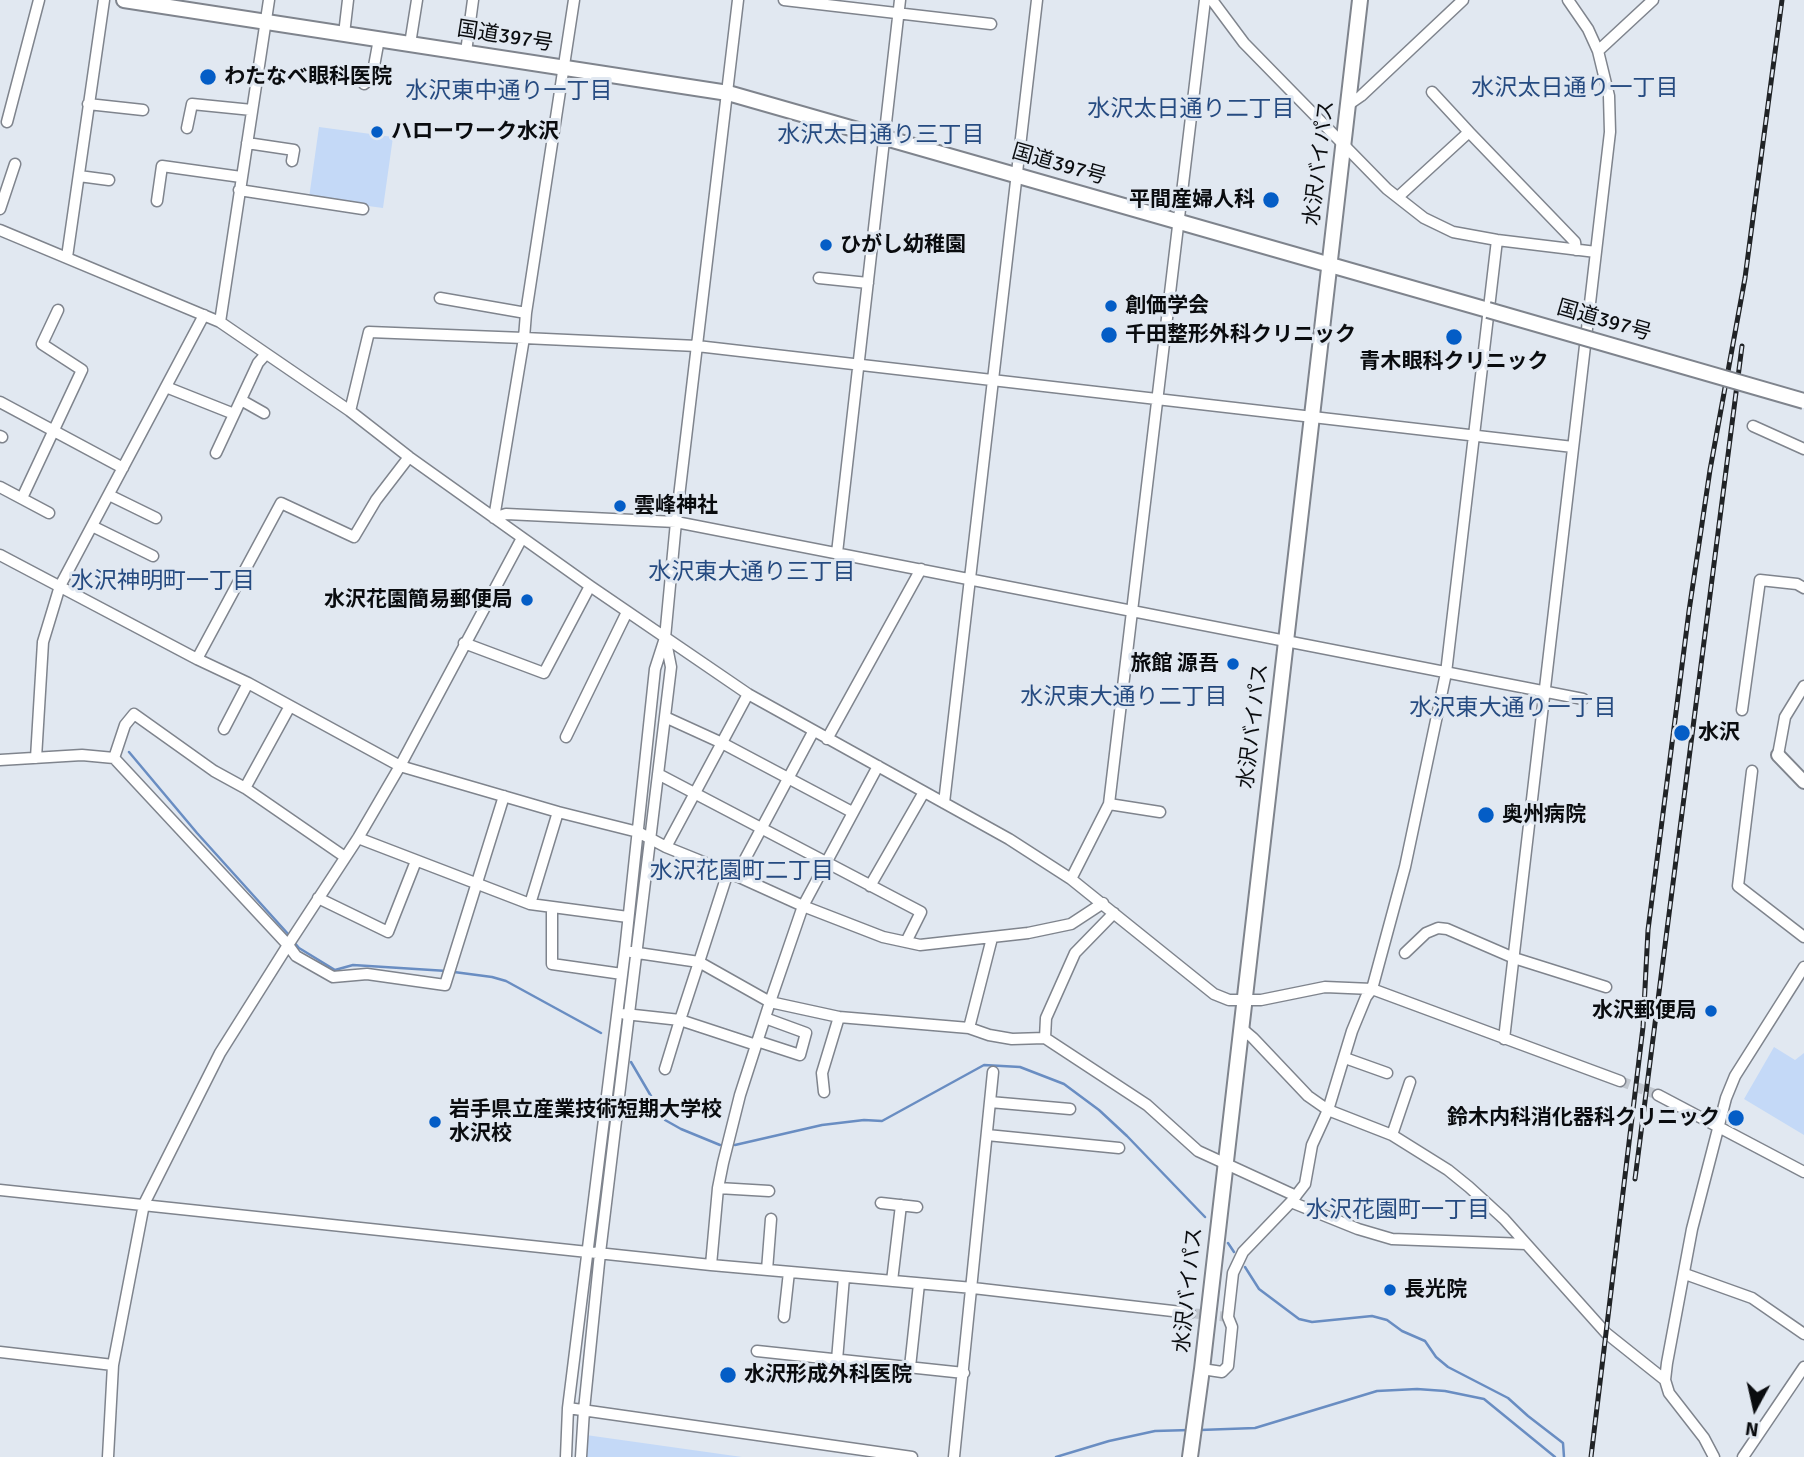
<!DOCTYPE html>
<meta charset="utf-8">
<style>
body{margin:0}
#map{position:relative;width:1804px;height:1457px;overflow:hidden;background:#e1e8f1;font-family:Signika,sans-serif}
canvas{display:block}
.north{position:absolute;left:1720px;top:1373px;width:70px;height:70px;-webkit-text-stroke:5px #e1e8f1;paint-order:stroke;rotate:188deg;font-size:19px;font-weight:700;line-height:28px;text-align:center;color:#0a0c0f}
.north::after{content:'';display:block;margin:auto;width:24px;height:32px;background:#0a0c0f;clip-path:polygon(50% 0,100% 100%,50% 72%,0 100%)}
</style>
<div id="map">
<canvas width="1804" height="1457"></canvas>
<div class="north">N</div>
</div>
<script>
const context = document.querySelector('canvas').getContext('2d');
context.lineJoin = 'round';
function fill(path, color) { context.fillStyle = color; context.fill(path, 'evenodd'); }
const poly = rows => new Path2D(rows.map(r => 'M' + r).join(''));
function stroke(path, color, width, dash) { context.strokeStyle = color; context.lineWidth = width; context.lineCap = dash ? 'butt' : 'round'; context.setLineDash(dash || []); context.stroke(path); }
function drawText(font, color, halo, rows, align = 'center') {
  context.font = font + ' Signika,"Noto Sans JP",sans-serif'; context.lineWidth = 6; context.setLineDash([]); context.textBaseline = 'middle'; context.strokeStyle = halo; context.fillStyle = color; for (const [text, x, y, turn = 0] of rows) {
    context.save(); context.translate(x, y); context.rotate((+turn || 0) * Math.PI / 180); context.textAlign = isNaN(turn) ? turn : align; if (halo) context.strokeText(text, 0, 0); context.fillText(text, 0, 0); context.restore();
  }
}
fill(poly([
 [319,127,393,137,383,208,309,198],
 [1774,1047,1795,1060,1804,1053,1804,1135,1744,1099],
 [586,1435,742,1457,585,1457]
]), '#c4d9f7');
stroke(poly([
 [129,752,197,833,289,935],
 [293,941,299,948,335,970,353,965,447,971],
 [454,972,492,977,506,981,601,1033],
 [631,1062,665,1120,681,1129,720,1145],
 [735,1145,822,1125,864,1120,882,1121,984,1065,1020,1067,1064,1084,1099,1110,1127,1136,1205,1217],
 [1228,1243,1234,1252],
 [1245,1267,1259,1289,1299,1319,1312,1322,1372,1316,1387,1320,1402,1331,1425,1341,1436,1357,1448,1367,1508,1398,1528,1416,1563,1443,1564,1457],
 [1200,1430,1255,1428,1377,1391,1417,1389,1445,1391,1484,1399,1555,1457],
 [1056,1457,1109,1441,1155,1431,1190,1430]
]), '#698dc2', 2.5);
stroke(poly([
 [1620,1081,1658,1095],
 [1190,1313,1228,1317]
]), '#c1c7cf', 10, [10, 5]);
const minor = poly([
 [574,0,526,313,524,338,697,346,1573,447],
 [784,0,991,24],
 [1212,0,1244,43,1387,189,1424,218,1453,232,1497,240,1596,252],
 [344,34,348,0],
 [410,44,417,0],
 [1598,51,1653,0],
 [466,52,473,0],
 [364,84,372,77,379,39],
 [1432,92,1469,132],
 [88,104,143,110],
 [1348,105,1361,96,1463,0],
 [7,122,39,0],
 [187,128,192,104,252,110],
 [247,143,294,150,292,161],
 [79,176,109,180],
 [239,190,363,209],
 [1398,197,1469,132,1575,242,1576,250],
 [157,201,162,166,241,177],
 [0,209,15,164],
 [0,230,220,322,350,411,409,457,590,586,748,694,1009,839,1071,879,1214,994,1229,1000,1261,1000,1325,987,1372,989,1620,1081],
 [67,257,104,0],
 [819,278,868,283],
 [440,298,526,313],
 [220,322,269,0],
 [166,387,234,414],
 [241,400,264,413],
 [0,402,123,468],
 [350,411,369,332,524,338,494,518,506,514,676,522,1583,699],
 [1753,426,1804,449],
 [0,436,2,437],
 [216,453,258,363,266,354],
 [0,487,49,513],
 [109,495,156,518],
 [22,498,82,370,42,344,58,310],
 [92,526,153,556],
 [837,553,900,0],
 [0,555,197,659,248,683,400,766,558,812,638,832,666,847,728,872,803,906,883,937,920,945,1028,933,1071,924,1103,903],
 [464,643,544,673,590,586],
 [197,659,281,503,354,537,376,500,409,457],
 [1742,710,1760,580,1797,584,1804,588],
 [665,717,722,743,852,812],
 [224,729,248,683],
 [566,737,627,612],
 [827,739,921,569],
 [1778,755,1785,717,1804,686],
 [36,758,43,642,60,586,204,315],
 [114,758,125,725,134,714,214,771,245,788,345,857],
 [0,760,82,755,114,758,288,945,358,838,400,766,522,538],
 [1752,771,1738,886,1804,937],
 [658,774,921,912,906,942],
 [245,788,290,706],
 [944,803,1037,0],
 [1109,804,1160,812],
 [358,838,530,904,628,917],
 [666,847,748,694],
 [736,876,813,732],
 [1071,879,1109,804,1205,0],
 [870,886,924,792],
 [318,898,388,932,416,861],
 [530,904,558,812],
 [552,907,552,964,622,974],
 [1114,913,1075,953,1046,1018,1045,1038,1147,1105,1198,1151,1296,1196],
 [992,938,969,1028,989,1035,1012,1039,1045,1038],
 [631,952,699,962,728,872],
 [1405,953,1426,933,1438,928,1447,929,1514,958,1606,987],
 [625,1014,680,1020,665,1069],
 [1240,1027,1253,1038,1308,1096,1328,1110,1392,1135,1448,1170,1469,1187,1504,1219,1606,1333,1665,1380],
 [1504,1039,1610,132,1609,96,1598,51,1588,29,1568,0],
 [757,1041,800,1055,806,1033,765,1018],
 [756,1045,680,1020,699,962,770,1002,839,1017,969,1028],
 [1345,1058,1387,1073],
 [824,1092,822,1073,839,1017],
 [1658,1095,1804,1172],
 [990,1102,1070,1109],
 [987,1135,1119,1148],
 [1392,1135,1410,1082],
 [718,1188,769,1191],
 [0,1190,711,1265,973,1288,1190,1313],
 [1291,1202,1358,1229,1392,1239,1526,1244],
 [881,1203,917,1207],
 [711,1265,718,1188,723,1163,740,1095,770,1002,803,906,878,766],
 [767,1270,771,1219],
 [1685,1274,1752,1298,1804,1334],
 [892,1281,901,1205],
 [784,1317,789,1272],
 [757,1351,964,1373],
 [0,1352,113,1365],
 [837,1360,844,1277],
 [910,1367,919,1284],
 [1202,1369,1222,1372,1228,1366,1232,1327,1228,1317,1233,1273,1243,1252,1291,1202,1305,1184,1312,1145,1328,1110,1352,1031,1366,997,1372,989,1405,867,1446,673,1497,240],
 [568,1408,912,1457],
 [108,1457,113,1365,144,1204,220,1053,288,945,296,956,333,977,367,974,445,985,504,796],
 [566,1457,568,1408,625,951,655,669,665,638,676,522,738,0],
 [581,1457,584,1410,600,1253,671,667,666,642],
 [954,1457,993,1072],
 [1714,1457,1704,1438,1669,1393,1665,1380,1667,1363,1692,1229,1726,1098,1735,1076,1804,967],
 [1743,1457,1804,1367]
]);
const major = poly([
 [1778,755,1804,782]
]);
const highway = poly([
 [124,0,728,93,1488,310],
 [1190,1457,1202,1369,1360,0]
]);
stroke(minor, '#7f848d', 13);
stroke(major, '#7f848d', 16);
stroke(highway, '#7f848d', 18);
stroke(minor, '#fff', 10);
stroke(major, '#fff', 12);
stroke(highway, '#fff', 14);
const rail = poly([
 [1635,1179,1742,346],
 [1591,1457,1643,1027,1648,930,1689,611,1710,470,1745,278,1782,0]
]);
stroke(rail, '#202326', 5);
stroke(rail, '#e1e8f1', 2.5, [8]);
const highwayBridge = poly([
 [1488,310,1804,401]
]);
stroke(highwayBridge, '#7f848d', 18, []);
stroke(highwayBridge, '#fff', 14);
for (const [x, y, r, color] of [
 [208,77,9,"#045dc6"],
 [377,132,7,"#045dc6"],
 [1271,200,9,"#045dc6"],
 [826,245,7,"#045dc6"],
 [1111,306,7,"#045dc6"],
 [1109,335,9,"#045dc6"],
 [1454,337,9,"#045dc6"],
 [620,506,7,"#045dc6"],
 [527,600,7,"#045dc6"],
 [1233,664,7,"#045dc6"],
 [1682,733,9,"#045dc6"],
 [1486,815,9,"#045dc6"],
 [1711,1011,7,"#045dc6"],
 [1736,1118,9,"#045dc6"],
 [435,1122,7,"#045dc6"],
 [1390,1290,7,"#045dc6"],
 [728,1375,9,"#045dc6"]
]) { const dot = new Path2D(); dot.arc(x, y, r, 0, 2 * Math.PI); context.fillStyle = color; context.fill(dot); stroke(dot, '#e1e8f1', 2.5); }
drawText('21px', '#0a0c0f', '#e1e8f1', [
 ["国道397号",505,37,9],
 ["水沢バイパス",1320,163,-83],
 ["国道397号",1059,165,16],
 ["国道397号",1604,321,16],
 ["水沢バイパス",1254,726,-83],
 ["水沢バイパス",1189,1290,-84]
]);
drawText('bold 21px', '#0a0c0f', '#e1e8f1', [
 ["わたなべ眼科医院",224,77],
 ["ハローワーク水沢",391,132],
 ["平間産婦人科",1255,200,"right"],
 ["ひがし幼稚園",840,245],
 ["創価学会",1125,306],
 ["千田整形外科クリニック",1125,335],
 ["青木眼科クリニック",1454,362,"center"],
 ["雲峰神社",634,506],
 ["水沢花園簡易郵便局",513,600,"right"],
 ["旅館 源吾",1219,664,"right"],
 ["水沢",1698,733],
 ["奥州病院",1502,815],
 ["水沢郵便局",1697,1011,"right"],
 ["岩手県立産業技術短期大学校",449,1110],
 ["水沢校",449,1134],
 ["鈴木内科消化器科クリニック",1720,1118,"right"],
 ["長光院",1404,1290],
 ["水沢形成外科医院",744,1375]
], 'left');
drawText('23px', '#264b81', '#e1e8f1', [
 ["水沢太日通り一丁目",1575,89],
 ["水沢東中通り一丁目",509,92],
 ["水沢太日通り二丁目",1191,110],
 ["水沢太日通り三丁目",881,136],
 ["水沢東大通り三丁目",752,573],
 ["水沢神明町一丁目",163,582],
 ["水沢東大通り二丁目",1124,698],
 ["水沢東大通り一丁目",1513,709],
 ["水沢花園町二丁目",742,872],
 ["水沢花園町一丁目",1398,1211]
]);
</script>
